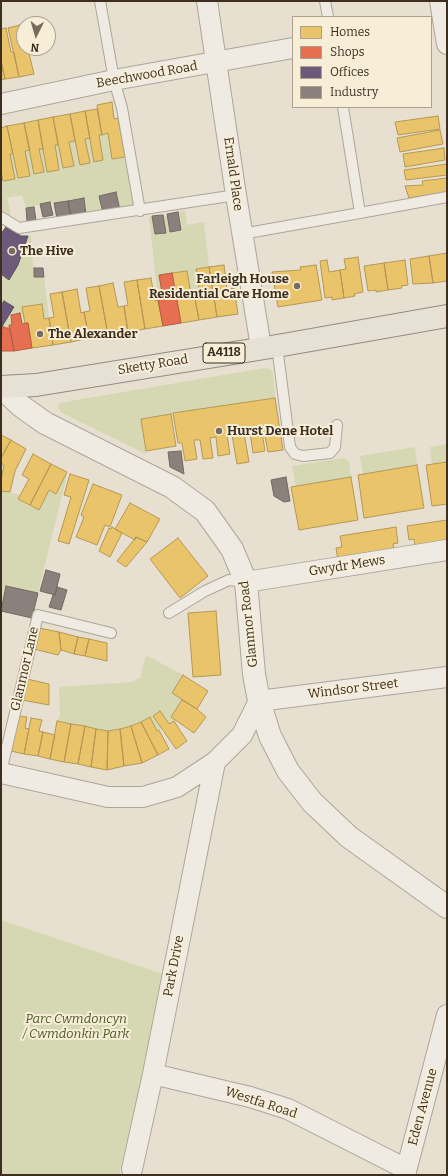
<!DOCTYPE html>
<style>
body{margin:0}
#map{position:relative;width:448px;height:1176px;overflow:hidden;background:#e7e0d1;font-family:Bitter,serif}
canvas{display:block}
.frame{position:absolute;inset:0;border:2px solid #3d2e20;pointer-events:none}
.legend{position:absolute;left:292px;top:16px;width:140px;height:92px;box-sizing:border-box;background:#f7eed8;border:1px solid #ada18e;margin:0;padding:5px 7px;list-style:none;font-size:12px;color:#3d2e20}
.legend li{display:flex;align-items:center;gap:8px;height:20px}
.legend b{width:20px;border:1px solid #ada18e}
.north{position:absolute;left:16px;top:16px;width:40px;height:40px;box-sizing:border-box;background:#f7eed8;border:1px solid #ada18e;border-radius:50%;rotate:185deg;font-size:11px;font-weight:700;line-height:16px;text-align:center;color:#3d2e20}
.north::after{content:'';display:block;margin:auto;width:14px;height:18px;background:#786c5e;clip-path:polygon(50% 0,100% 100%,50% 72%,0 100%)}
</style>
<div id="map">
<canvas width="448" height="1176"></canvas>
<div class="frame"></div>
<ul class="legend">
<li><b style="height:11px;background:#e9c46a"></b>Homes</li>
<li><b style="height:11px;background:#e76f51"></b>Shops</li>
<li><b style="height:11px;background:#6d597a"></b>Offices</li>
<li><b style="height:11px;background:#8a817c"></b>Industry</li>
</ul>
<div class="north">N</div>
</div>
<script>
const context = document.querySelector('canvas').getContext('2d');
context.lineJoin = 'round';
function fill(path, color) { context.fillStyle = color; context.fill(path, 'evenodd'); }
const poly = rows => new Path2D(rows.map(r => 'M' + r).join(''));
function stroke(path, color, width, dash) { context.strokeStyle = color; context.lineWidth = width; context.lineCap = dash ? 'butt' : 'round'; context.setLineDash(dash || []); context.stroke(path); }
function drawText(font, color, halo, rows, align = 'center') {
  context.font = font + ' Bitter,serif'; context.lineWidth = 4; context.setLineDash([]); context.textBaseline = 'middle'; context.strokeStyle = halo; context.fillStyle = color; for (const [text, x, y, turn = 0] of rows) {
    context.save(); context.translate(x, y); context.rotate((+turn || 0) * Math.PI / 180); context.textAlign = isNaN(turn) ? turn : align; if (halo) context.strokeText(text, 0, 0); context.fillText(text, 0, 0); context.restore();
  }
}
fill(poly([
 [108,133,112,159,125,157,134,205,120,210,116,192,100,196,103,213,86,215,84,198,54,203,50,202,26,208,22,195,7,198,11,215,1,211,1,171,3,181,15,179,10,154,30,150,44,172,39,149,43,149,47,172,59,170,55,145,58,145,63,168,74,166,69,142,75,141,80,165,85,139,90,138,103,160,99,135],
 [185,210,187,225,204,222,209,267,196,269,200,293,191,294,187,271,160,275,163,299,158,300,149,217,152,216,155,234,166,233,163,216,167,216,170,231,181,230,178,212],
 [31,235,34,277,44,277,49,318,44,319,42,304,22,307,25,323,22,324,20,313,11,314,12,325,9,325,10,328,6,328,2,326,14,308,4,301,1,305,1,274,10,279,18,265,28,236],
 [265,368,270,369,273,373,275,398,141,419,146,454,62,413,58,407,58,405,60,403,70,401],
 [447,444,447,462,432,464,430,447],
 [415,447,417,465,363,474,360,456],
 [344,458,349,461,351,477,296,487,292,466],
 [66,474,67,475,38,593,6,586,1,608,1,491,21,495,18,499,39,510,49,490,56,494],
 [146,655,183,675,172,693,182,700,171,716,176,721,169,724,159,711,153,716,161,728,157,731,150,717,131,726,108,731,57,721,60,715,59,687,131,682,140,678],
 [1,920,166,975,119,1175,1,1175]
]), '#d6d7b3');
const homes = poly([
 [20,25,24,48,26,50,28,49,34,74,19,77,8,28,20,25],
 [6,28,11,52,14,52,19,77,5,79,1,61,1,29,6,28],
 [1,61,5,79,1,80,1,61],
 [112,102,114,119,118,118,125,157,112,159,108,133,102,135,97,105,112,102],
 [97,109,102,135,99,135,103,160,94,162,85,111,97,109],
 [85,111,90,138,85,139,90,163,80,165,70,114,85,111],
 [70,114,75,141,69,142,74,166,63,168,53,117,70,114],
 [438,116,440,129,398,135,395,122,438,116],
 [53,117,58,145,55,145,59,170,47,172,38,120,53,117],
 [38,120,43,149,39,149,44,172,34,174,24,123,38,120],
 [24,123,30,150,25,151,30,176,18,178,7,126,24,123],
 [7,126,13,154,10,154,15,179,3,181,1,171,1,128,7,126],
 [440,130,443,144,400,152,397,138,440,130],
 [444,148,445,160,405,167,403,154,444,148],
 [447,164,447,175,406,180,404,170,447,164],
 [447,178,447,192,409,198,405,186,423,185,422,181,447,178],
 [447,253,447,281,433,283,429,256,447,253],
 [429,256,433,283,413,284,410,259,429,256],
 [358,257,363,292,354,294,355,296,344,298,340,270,346,269,344,259,358,257],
 [327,260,329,272,340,270,344,298,332,300,332,297,325,298,320,261,327,260],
 [405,260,408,285,401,286,402,288,388,290,384,263,405,260],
 [384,263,388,290,376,292,376,290,368,291,364,266,384,263],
 [224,265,227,289,234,288,238,314,217,317,209,267,224,265],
 [316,265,322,300,278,307,272,272,301,270,300,267,316,265],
 [209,267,217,317,199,320,194,294,200,293,196,269,209,267],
 [187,271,191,294,194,294,199,320,181,323,172,273,187,271],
 [151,278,155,301,158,300,163,326,145,329,137,280,151,278],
 [137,280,145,329,128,332,124,306,128,305,124,282,137,280],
 [113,283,118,307,124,306,128,332,108,335,99,286,113,283],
 [99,286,108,335,89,338,84,312,90,311,86,288,99,286],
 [77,289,81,313,84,312,89,338,71,342,62,292,77,289],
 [62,292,71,342,53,345,49,318,54,317,50,294,62,292],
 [42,304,44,319,49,318,53,345,32,348,28,323,25,323,22,307,42,304],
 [275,398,283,450,268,452,264,431,262,432,265,451,253,453,250,433,244,433,249,462,237,464,232,435,227,435,230,454,218,456,216,437,210,438,213,458,203,459,200,440,194,440,197,459,185,461,182,443,178,443,173,413,275,398],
 [171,414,176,446,146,451,141,419,171,414],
 [1,435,11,440,1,458,1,435],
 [11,440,26,449,15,471,10,492,1,491,1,480,4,465,1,463,1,458,11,440],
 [33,454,51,464,30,505,18,499,29,479,22,475,33,454],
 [447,462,447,504,432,506,426,465,447,462],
 [51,464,67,472,56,494,49,490,39,510,30,505,51,464],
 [417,465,424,508,364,518,358,475,417,465],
 [70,474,89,480,69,544,58,541,71,497,64,495,70,474],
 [351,477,358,520,299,530,291,487,351,477],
 [93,484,122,495,110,527,105,525,97,545,76,537,84,517,81,515,93,484],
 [130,503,160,519,147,542,136,537,135,540,115,529,130,503],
 [447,520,447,543,415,547,414,539,409,540,407,526,447,520],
 [112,527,122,533,110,557,99,551,109,528,111,529,112,527],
 [396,527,398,543,393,544,394,551,338,560,336,548,342,547,340,536,396,527],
 [136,537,147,542,126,567,117,561,136,537],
 [178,538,208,576,180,598,150,559,178,538],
 [216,611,221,675,193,677,188,613,216,611],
 [39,628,59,632,61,650,58,655,34,649,39,628],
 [59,632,78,637,74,654,61,650,59,632],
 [78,637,89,639,85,656,74,654,78,637],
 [89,639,107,643,107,661,85,656,89,639],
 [183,675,208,691,197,709,172,693,183,675],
 [27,679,49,684,49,705,22,700,27,679],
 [182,700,197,709,206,717,194,733,171,717,182,700],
 [160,711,169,724,174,721,187,741,176,749,153,716,160,711],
 [19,716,27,717,25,728,29,729,24,754,11,751,19,716],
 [150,717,157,731,159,730,169,749,158,755,141,722,150,717],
 [31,718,42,720,39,731,43,732,38,756,24,754,31,718],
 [57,721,71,724,64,762,50,759,57,721],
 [141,722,158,755,142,763,131,726,141,722],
 [71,724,85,726,78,764,64,762,71,724],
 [85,726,96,729,91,767,78,764,85,726],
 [131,726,142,763,124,766,120,729,131,726],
 [96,729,108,731,107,770,91,767,96,729],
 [120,729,124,766,107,770,108,731,120,729],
 [43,732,55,735,50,759,38,756,43,732]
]);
fill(homes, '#e9c46a');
stroke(homes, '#b59754', 1);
const shops = poly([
 [172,273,181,323,163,326,158,300,163,299,159,275,172,273],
 [20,313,22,324,28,323,32,348,14,351,9,325,12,325,11,315,20,313],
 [2,326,6,328,10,328,14,351,1,351,2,326]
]);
fill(shops, '#e76f51');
stroke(shops, '#b45c42', 1);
const offices = poly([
 [6,227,21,236,28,236,18,265,9,280,1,274,1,234,6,227],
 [4,301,14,307,1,328,1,305,4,301]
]);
fill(offices, '#6d597a');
stroke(offices, '#5f4c5f', 1);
const industry = poly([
 [116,192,120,210,103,213,99,196,116,192],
 [84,198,86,215,71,217,68,201,84,198],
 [68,201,71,217,57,219,54,203,68,201],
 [50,202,53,215,43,217,40,204,50,202],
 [34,207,36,220,27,221,26,208,34,207],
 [178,212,181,230,170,232,167,214,178,212],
 [163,215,166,233,155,234,152,216,163,215],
 [34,268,43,268,44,277,34,277,34,268],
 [181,451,184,474,170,467,168,452,181,451],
 [286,477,290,501,284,502,274,496,271,480,286,477],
 [46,570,60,574,55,595,40,591,46,570],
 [6,586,38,593,32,618,1,611,6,586],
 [57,587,67,590,61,610,49,607,53,595,55,595,57,587]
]);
fill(industry, '#8a817c');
stroke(industry, '#736860', 1);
const service = poly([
 [100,1,114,80,122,108,140,211],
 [325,1,328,17],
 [360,213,447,197],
 [1,217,19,228,236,195],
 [242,234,360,213,343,107],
 [277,346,290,447,295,454,303,456,330,453,335,447,337,425],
 [169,613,205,591,229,580,246,582],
 [1,772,38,615,111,633]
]);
const minor = poly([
 [207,1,236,195,261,347],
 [440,1,447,44],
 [1,104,114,80,293,48],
 [246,582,447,550],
 [1,773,108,797,143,797,177,787,215,762,242,735,259,701,447,677],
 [153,1074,250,1097,288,1109,406,1169],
 [132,1169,153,1074,215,762],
 [405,1175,447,1015]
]);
const tertiary = poly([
 [1,387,21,406,45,423,172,487,205,511,232,549,246,582,254,674,259,701,270,736,288,771,312,802,349,837,447,907]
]);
const primary = poly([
 [1,387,36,385,277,346,447,316]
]);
stroke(service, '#ada599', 12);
stroke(minor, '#ada599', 22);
stroke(tertiary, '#ada599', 24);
stroke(primary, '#928b80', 24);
stroke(service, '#efebe3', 10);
stroke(minor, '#efebe3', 20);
stroke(tertiary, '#efebe3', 22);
stroke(primary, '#e6e1d4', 22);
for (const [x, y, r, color] of [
 [12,251,4,"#786c5e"],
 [297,286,4,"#786c5e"],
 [40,334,4,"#786c5e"],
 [219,431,4,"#786c5e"]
]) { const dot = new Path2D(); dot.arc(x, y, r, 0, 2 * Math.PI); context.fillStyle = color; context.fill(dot); stroke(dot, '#f7eed8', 1.5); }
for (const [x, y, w] of [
 [224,353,42]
]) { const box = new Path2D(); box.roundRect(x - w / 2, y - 10, w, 20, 3); context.fillStyle = '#f7eed8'; context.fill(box); stroke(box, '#3d2e20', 1); }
drawText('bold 12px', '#3d2e20', null, [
 ["A4118",224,353]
]);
drawText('13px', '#3d2e20', '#f7eed8', [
 ["Beechwood Road",147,75,-10],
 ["Ernald Place",233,174,82],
 ["Sketty Road",153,365,-9],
 ["Gwydr Mews",347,566,-9],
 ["Glanmor Road",249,624,-96],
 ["Glanmor Lane",25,669,-77],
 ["Windsor Street",353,689,-7],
 ["Park Drive",174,966,-79],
 ["Westfa Road",261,1103,18],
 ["Eden Avenue",423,1107,-75]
]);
drawText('bold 13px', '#3d2e20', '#f7eed8', [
 ["The Hive",20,251],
 ["Farleigh House",289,279,"right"],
 ["Residential Care Home",289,294,"right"],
 ["The Alexander",48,334],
 ["Hurst Dene Hotel",227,431]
], 'left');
drawText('italic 13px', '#4d5a26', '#f7eed8', [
 ["Parc Cwmdoncyn",76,1019],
 ["/ Cwmdonkin Park",76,1034]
]);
</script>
